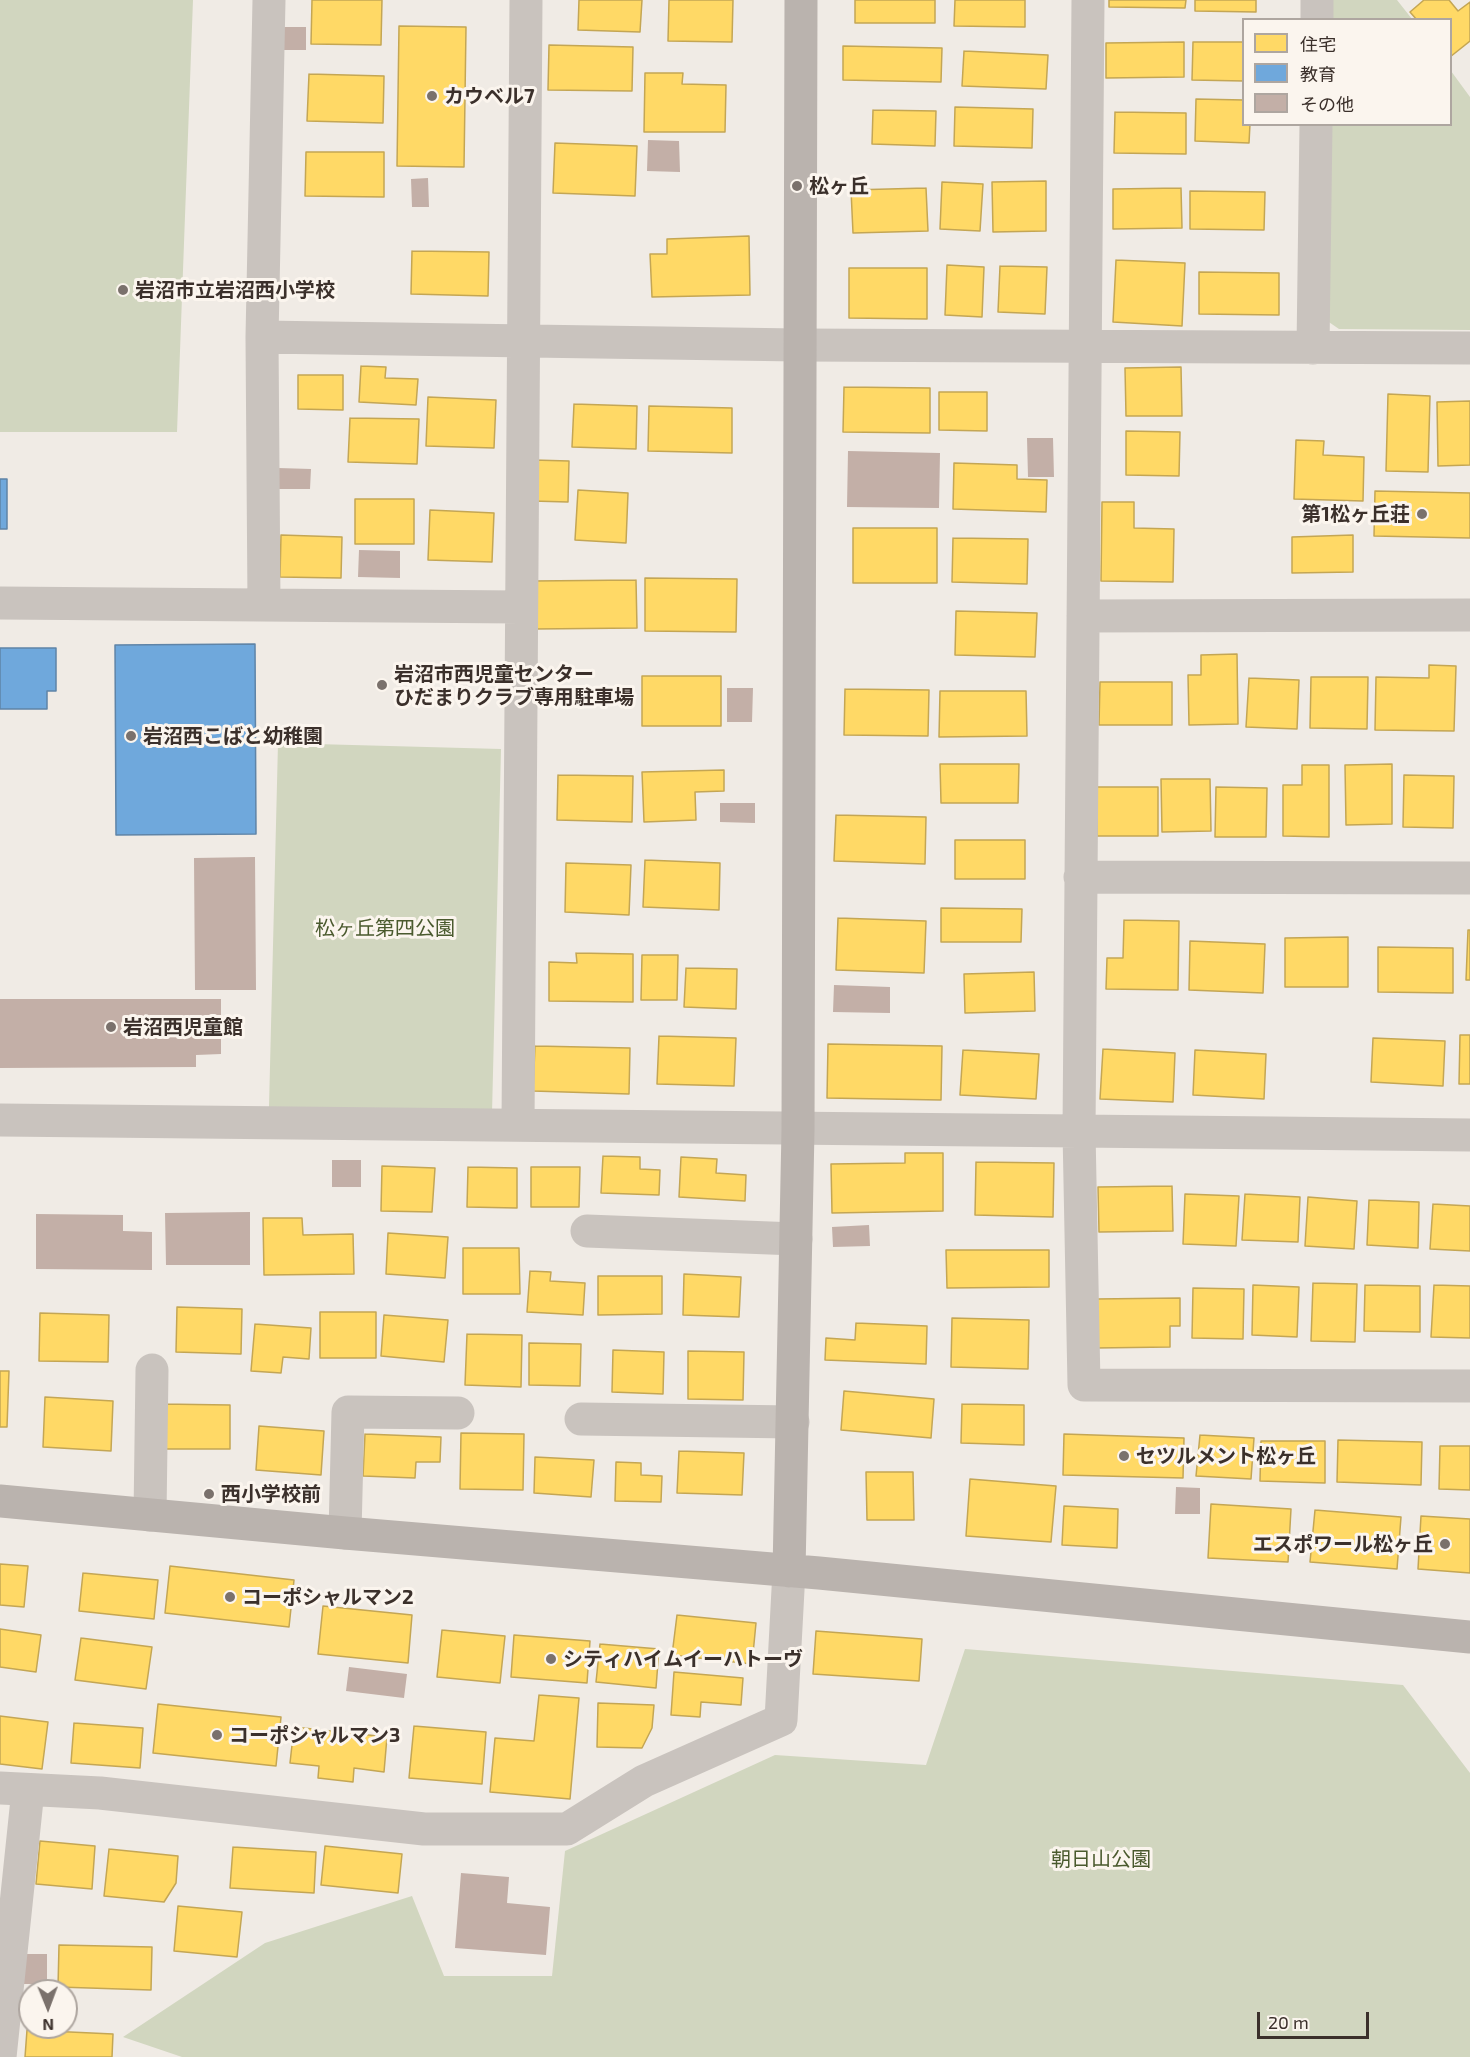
<!DOCTYPE html>
<meta charset="utf-8">
<style>
body{margin:0}
#map{position:relative;width:1470px;height:2057px;overflow:hidden;background:#f0ebe5;font-family:"Exo 2","Noto Sans JP",sans-serif}
canvas{display:block}
.legend{position:absolute;left:1242px;top:18px;width:210px;height:108px;box-sizing:border-box;background:#fbf5ee;border:2px solid #aea6a0;margin:0;padding:8px 10px;list-style:none;font-size:18px;color:#3b302b}
.legend li{display:flex;align-items:center;gap:12px;height:30px}
.legend b{width:30px;border:2px solid #aea6a0}
.north{position:absolute;left:18px;top:1979px;width:60px;height:60px;box-sizing:border-box;background:#fbf5ee;border:2px solid #aea6a0;border-radius:50%;rotate:179deg;font-size:16px;font-weight:700;line-height:24px;text-align:center;color:#3b302b}
.north::after{content:'';display:block;margin:auto;width:21px;height:27px;background:#7a716c;clip-path:polygon(50% 0,100% 100%,50% 72%,0 100%)}
.scale{position:absolute;left:1257px;top:2012px;width:112px;height:27px;box-sizing:border-box;border:3px solid #3b302b;border-top:0;padding-left:8px;font-size:18px;line-height:21px;white-space:nowrap;color:#3b302b;-webkit-text-stroke:4px #fbf5ee;paint-order:stroke}
</style>
<div id="map">
<canvas width="1470" height="2057"></canvas>
<ul class="legend">
<li><b style="height:16px;background:#ffd966"></b>住宅</li>
<li><b style="height:16px;background:#6fa8dc"></b>教育</li>
<li><b style="height:16px;background:#c3afa7"></b>その他</li>
</ul>
<div class="north">N</div>
<div class="scale">20 m</div>
</div>
<script>
const context = document.querySelector('canvas').getContext('2d');
context.lineJoin = 'round';
function fill(path, color) { context.fillStyle = color; context.fill(path, 'evenodd'); }
const poly = rows => new Path2D(rows.map(r => 'M' + r).join(''));
function stroke(path, color, width, dash) { context.strokeStyle = color; context.lineWidth = width; context.lineCap = dash ? 'butt' : 'round'; context.setLineDash(dash || []); context.stroke(path); }
function drawText(font, color, halo, rows, align = 'center') {
  context.font = font + ' "Exo 2","Noto Sans JP",sans-serif'; context.lineWidth = 6; context.setLineDash([]); context.textBaseline = 'middle'; context.strokeStyle = halo; context.fillStyle = color; for (const [text, x, y, turn = 0] of rows) {
    context.save(); context.translate(x, y); context.rotate((+turn || 0) * Math.PI / 180); context.textAlign = isNaN(turn) ? turn : align; if (halo) context.strokeText(text, 0, 0); context.fillText(text, 0, 0); context.restore();
  }
}
fill(poly([
 [0,0,193,0,177,432,0,432],
 [1324,0,1397,0,1412,19,1324,20],
 [1451,71,1470,97,1470,330,1339,329,1323,318,1324,125,1450,124],
 [278,743,501,749,492,1113,269,1107],
 [965,1649,1403,1685,1470,1773,1470,2057,182,2057,123,2037,265,1943,412,1896,444,1976,552,1976,565,1851,775,1755,926,1765]
]), '#d1d6bf');
const homes = poly([
 [312,0,382,0,381,45,311,44,312,0],
 [579,0,642,0,640,32,578,30,579,0],
 [669,0,733,0,732,42,668,41,669,0],
 [855,0,935,0,935,23,855,23,855,0],
 [955,0,1025,0,1025,27,954,26,955,0],
 [1109,0,1186,0,1185,8,1109,7,1109,0],
 [1195,0,1256,0,1256,12,1195,11,1195,0],
 [1424,0,1449,0,1458,11,1470,2,1470,41,1450,57,1450,20,1417,20,1410,12,1424,0],
 [399,26,466,27,464,167,397,166,399,26],
 [1184,42,1184,77,1106,78,1106,43,1184,42],
 [1193,42,1244,42,1244,81,1192,80,1193,42],
 [549,45,633,47,632,91,548,90,549,45],
 [843,46,942,48,941,82,843,80,843,46],
 [964,51,1048,55,1046,89,962,86,964,51],
 [645,73,683,73,682,84,726,85,725,132,644,132,645,73],
 [309,74,384,76,383,123,307,121,309,74],
 [1196,99,1244,100,1244,124,1250,124,1249,143,1195,141,1196,99],
 [955,107,1033,109,1032,148,954,146,955,107],
 [873,110,936,111,935,146,872,144,873,110],
 [1115,112,1186,113,1186,154,1114,153,1115,112],
 [555,143,637,146,635,196,553,193,555,143],
 [306,152,384,152,384,197,305,196,306,152],
 [1046,181,1046,231,993,232,992,182,1046,181],
 [942,182,983,184,980,231,940,229,942,182],
 [926,188,928,231,853,233,851,190,926,188],
 [1181,188,1182,228,1113,229,1113,189,1181,188],
 [1190,191,1265,192,1264,230,1190,229,1190,191],
 [749,236,750,295,652,297,650,254,667,254,667,239,749,236],
 [412,251,489,252,488,296,411,294,412,251],
 [1116,260,1185,263,1182,326,1113,322,1116,260],
 [947,265,984,267,982,317,945,315,947,265],
 [1000,266,1047,267,1045,314,998,312,1000,266],
 [849,268,927,268,927,319,849,318,849,268],
 [1199,272,1279,273,1279,315,1199,314,1199,272],
 [361,366,386,367,385,378,418,379,416,405,359,402,361,366],
 [1181,367,1182,416,1126,416,1125,368,1181,367],
 [298,375,343,375,343,410,298,409,298,375],
 [844,387,930,388,930,433,843,432,844,387],
 [939,392,987,392,987,431,939,430,939,392],
 [1388,394,1430,396,1428,472,1386,471,1388,394],
 [428,397,496,400,494,448,426,446,428,397],
 [1470,401,1470,465,1438,466,1437,402,1470,401],
 [574,404,637,406,636,449,572,447,574,404],
 [649,406,732,408,732,453,648,451,649,406],
 [350,418,419,419,417,464,348,462,350,418],
 [1126,431,1180,432,1179,476,1126,475,1126,431],
 [1296,440,1324,441,1323,455,1364,457,1363,501,1294,499,1296,440],
 [533,460,569,461,568,502,532,501,533,460],
 [954,463,1017,465,1017,479,1047,480,1046,512,953,509,954,463],
 [578,490,628,493,626,543,575,540,578,490],
 [1375,491,1470,493,1470,538,1374,536,1375,491],
 [355,499,414,499,414,544,355,544,355,499],
 [1102,502,1134,502,1134,528,1174,529,1173,582,1101,581,1102,502],
 [430,510,494,513,492,562,428,560,430,510],
 [853,528,937,528,937,583,853,583,853,528],
 [281,535,342,537,341,578,280,577,281,535],
 [1353,535,1353,572,1292,573,1292,537,1353,535],
 [953,538,1028,539,1027,584,952,582,953,538],
 [645,578,737,579,736,632,645,631,645,578],
 [636,580,637,628,534,629,533,581,636,580],
 [956,611,1037,613,1035,657,955,655,956,611],
 [1237,654,1238,724,1189,725,1188,675,1201,675,1201,655,1237,654],
 [1429,665,1456,666,1454,731,1375,730,1376,677,1429,678,1429,665],
 [642,676,721,676,721,726,642,726,642,676],
 [1311,677,1368,677,1367,729,1310,728,1311,677],
 [1249,678,1299,680,1297,729,1246,727,1249,678],
 [1100,682,1172,682,1172,725,1099,725,1100,682],
 [845,689,929,690,928,736,844,735,845,689],
 [940,691,1026,691,1027,736,939,737,940,691],
 [940,764,1019,764,1018,803,941,803,940,764],
 [1392,764,1392,824,1346,825,1345,765,1392,764],
 [1302,765,1329,765,1329,837,1283,836,1283,785,1302,785,1302,765],
 [724,770,724,791,695,792,696,820,644,822,642,772,724,770],
 [558,775,633,776,632,822,557,820,558,775],
 [1404,775,1454,776,1453,828,1403,827,1404,775],
 [1161,779,1210,779,1211,831,1162,832,1161,779],
 [1097,787,1158,787,1158,836,1097,836,1097,787],
 [1216,787,1267,788,1266,837,1215,837,1216,787],
 [836,815,926,817,925,864,834,861,836,815],
 [955,840,1025,840,1025,879,955,879,955,840],
 [645,860,720,863,719,910,643,907,645,860],
 [566,863,631,865,629,915,565,912,566,863],
 [941,908,1022,909,1021,942,941,942,941,908],
 [838,918,926,921,924,973,836,970,838,918],
 [1124,920,1179,921,1178,990,1106,989,1107,958,1123,958,1124,920],
 [1468,930,1470,930,1470,980,1466,980,1468,930],
 [1348,937,1348,987,1285,987,1285,938,1348,937],
 [1190,941,1265,944,1263,993,1189,990,1190,941],
 [1378,947,1453,948,1453,993,1378,992,1378,947],
 [576,953,633,954,633,1002,549,1001,549,962,577,963,576,953],
 [642,955,678,955,677,1000,641,1000,642,955],
 [686,968,737,969,736,1009,684,1007,686,968],
 [1034,972,1035,1011,965,1013,964,974,1034,972],
 [1460,1035,1470,1035,1470,1084,1459,1084,1460,1035],
 [659,1036,736,1038,734,1086,657,1084,659,1036],
 [1373,1038,1445,1041,1443,1086,1371,1082,1373,1038],
 [828,1044,942,1046,941,1100,827,1098,828,1044],
 [535,1046,630,1048,629,1094,533,1091,535,1046],
 [1103,1049,1175,1053,1173,1102,1100,1099,1103,1049],
 [963,1050,1039,1054,1036,1099,960,1095,963,1050],
 [1195,1050,1266,1054,1264,1099,1193,1095,1195,1050],
 [905,1153,943,1153,943,1211,832,1213,831,1164,905,1163,905,1153],
 [603,1156,640,1157,640,1169,660,1170,659,1195,601,1193,603,1156],
 [681,1157,717,1159,716,1173,746,1175,745,1201,679,1197,681,1157],
 [976,1162,1054,1163,1053,1217,975,1215,976,1162],
 [382,1166,435,1168,432,1212,381,1211,382,1166],
 [468,1167,517,1168,517,1208,467,1207,468,1167],
 [531,1167,580,1167,579,1207,531,1207,531,1167],
 [1172,1186,1173,1231,1099,1232,1098,1187,1172,1186],
 [1185,1194,1239,1196,1236,1246,1183,1244,1185,1194],
 [1245,1194,1300,1197,1298,1242,1242,1240,1245,1194],
 [1308,1197,1357,1201,1354,1249,1305,1246,1308,1197],
 [1369,1200,1419,1202,1418,1248,1367,1245,1369,1200],
 [1433,1204,1470,1206,1470,1251,1430,1249,1433,1204],
 [263,1218,302,1218,303,1235,353,1234,354,1274,264,1275,263,1218],
 [388,1233,448,1237,445,1278,386,1274,388,1233],
 [463,1248,519,1248,520,1294,463,1294,463,1248],
 [946,1250,1049,1250,1049,1287,947,1288,946,1250],
 [530,1271,551,1272,550,1281,585,1283,583,1315,527,1312,530,1271],
 [684,1274,741,1277,739,1317,683,1315,684,1274],
 [598,1276,662,1276,662,1314,598,1315,598,1276],
 [1313,1283,1357,1284,1355,1342,1311,1341,1313,1283],
 [1253,1285,1299,1287,1297,1337,1252,1335,1253,1285],
 [1365,1285,1420,1286,1420,1332,1364,1331,1365,1285],
 [1434,1285,1470,1286,1470,1338,1431,1337,1434,1285],
 [1193,1288,1244,1289,1243,1339,1192,1338,1193,1288],
 [1180,1298,1180,1326,1170,1326,1170,1347,1095,1348,1095,1299,1180,1298],
 [177,1307,242,1309,241,1354,176,1352,177,1307],
 [320,1312,376,1312,376,1358,320,1358,320,1312],
 [40,1313,109,1315,108,1362,39,1361,40,1313],
 [384,1315,448,1320,444,1362,381,1356,384,1315],
 [952,1318,1029,1320,1028,1369,951,1367,952,1318],
 [856,1323,927,1326,926,1364,825,1360,826,1338,855,1340,856,1323],
 [255,1324,311,1328,309,1359,283,1357,281,1373,251,1371,255,1324],
 [467,1334,522,1335,521,1387,465,1385,467,1334],
 [529,1343,581,1344,580,1386,529,1385,529,1343],
 [613,1350,664,1352,663,1394,612,1392,613,1350],
 [688,1351,744,1352,743,1400,688,1399,688,1351],
 [0,1371,9,1371,7,1427,0,1427,0,1371],
 [844,1391,934,1399,931,1438,841,1430,844,1391],
 [45,1397,113,1401,111,1451,43,1447,45,1397],
 [161,1404,230,1405,230,1449,160,1449,161,1404],
 [962,1404,1024,1405,1024,1445,961,1443,962,1404],
 [259,1426,324,1431,321,1475,256,1470,259,1426],
 [461,1433,524,1434,523,1490,460,1489,461,1433],
 [365,1434,441,1437,440,1462,416,1462,415,1478,363,1476,365,1434],
 [1064,1434,1184,1438,1183,1478,1063,1475,1064,1434],
 [1200,1435,1254,1438,1251,1479,1196,1476,1200,1435],
 [1338,1440,1422,1442,1421,1485,1337,1482,1338,1440],
 [1261,1441,1325,1441,1325,1483,1260,1481,1261,1441],
 [1440,1446,1470,1446,1470,1490,1439,1489,1440,1446],
 [679,1451,744,1453,742,1495,677,1493,679,1451],
 [535,1457,594,1460,591,1497,534,1493,535,1457],
 [616,1462,641,1463,641,1475,662,1476,661,1502,615,1501,616,1462],
 [866,1472,913,1472,914,1520,867,1520,866,1472],
 [970,1479,1056,1486,1051,1542,966,1536,970,1479],
 [1211,1504,1291,1509,1288,1562,1208,1558,1211,1504],
 [1064,1506,1118,1509,1117,1548,1062,1545,1064,1506],
 [1315,1510,1401,1517,1397,1569,1310,1562,1315,1510],
 [1421,1516,1470,1519,1470,1573,1418,1569,1421,1516],
 [0,1564,28,1566,24,1607,0,1605,0,1564],
 [170,1566,294,1580,289,1627,165,1613,170,1566],
 [83,1573,158,1580,154,1619,79,1611,83,1573],
 [323,1606,412,1615,408,1663,318,1654,323,1606],
 [677,1615,756,1623,752,1664,672,1655,677,1615],
 [0,1629,41,1635,36,1672,0,1667,0,1629],
 [442,1630,505,1636,500,1683,437,1677,442,1630],
 [816,1631,922,1639,919,1681,813,1674,816,1631],
 [514,1635,590,1641,587,1683,511,1677,514,1635],
 [81,1638,152,1647,146,1689,75,1680,81,1638],
 [600,1644,659,1649,656,1688,596,1682,600,1644],
 [674,1672,743,1678,741,1705,701,1702,700,1717,671,1715,674,1672],
 [539,1695,579,1698,570,1799,490,1792,495,1738,534,1741,539,1695],
 [598,1703,654,1705,652,1728,642,1748,597,1747,598,1703],
 [158,1704,281,1717,276,1766,153,1753,158,1704],
 [0,1716,48,1722,42,1769,0,1764,0,1716],
 [74,1723,143,1728,140,1768,71,1763,74,1723],
 [414,1726,486,1732,482,1784,409,1778,414,1726],
 [294,1727,387,1737,384,1772,354,1768,353,1782,318,1778,319,1766,290,1763,294,1727],
 [40,1841,95,1846,92,1889,36,1884,40,1841],
 [325,1846,402,1854,398,1893,321,1885,325,1846],
 [233,1847,316,1852,314,1893,230,1888,233,1847],
 [109,1849,178,1856,176,1883,164,1902,104,1896,109,1849],
 [178,1906,242,1912,237,1957,174,1951,178,1906],
 [59,1945,152,1947,151,1990,58,1987,59,1945],
 [27,2030,113,2034,112,2057,25,2057,27,2030]
]);
fill(homes, '#ffd966');
stroke(homes, '#c4a654', 1.5);
const schools = poly([
 [0,479,7,479,7,529,0,529,0,479],
 [255,644,256,834,116,835,115,645,255,644],
 [0,648,56,648,56,691,47,691,47,709,0,709,0,648]
]);
fill(schools, '#6fa8dc');
stroke(schools, '#5f84a7', 1.5);
fill(poly([
 [283,27,306,27,306,50,283,50],
 [648,140,679,141,680,172,647,171],
 [428,178,429,207,412,207,411,179],
 [1027,438,1053,438,1054,477,1028,477],
 [848,451,940,453,939,508,847,507],
 [278,468,311,469,310,489,277,489],
 [359,550,400,551,400,578,358,577],
 [727,688,753,688,752,722,727,722],
 [720,803,755,803,755,823,720,822],
 [255,857,256,990,195,990,194,858],
 [834,985,890,987,890,1013,833,1012],
 [0,999,221,999,221,1054,196,1055,196,1067,0,1068],
 [332,1160,361,1160,361,1187,332,1187],
 [250,1212,250,1265,166,1265,165,1213],
 [36,1214,123,1215,123,1231,152,1232,152,1270,36,1269],
 [869,1225,870,1246,833,1247,832,1227],
 [1176,1487,1200,1488,1200,1514,1175,1514],
 [349,1667,407,1674,404,1698,346,1691],
 [461,1873,509,1877,507,1903,550,1907,546,1955,455,1948],
 [18,1954,47,1954,47,1984,18,1984]
]), '#c3afa7');
stroke(poly([
 [1088,0,1079,1131,1084,1385,1470,1386],
 [1317,0,1317,20],
 [262,337,798,345,1470,348],
 [1313,348,1316,124],
 [0,603,520,607],
 [264,604,262,337,269,0],
 [1083,616,1470,615],
 [1080,877,1470,878],
 [0,1120,1470,1135],
 [518,1125,526,0],
 [587,1231,796,1239],
 [581,1419,793,1422],
 [150,1515,152,1370],
 [345,1533,348,1412,458,1413],
 [0,1788,100,1793,424,1829,567,1829,644,1781,781,1720,789,1571],
 [0,2057,28,1790]
]), '#c9c3be', 33);
stroke(poly([
 [0,1501,345,1533,819,1573,1470,1637],
 [789,1571,798,1130,801,0]
]), '#bab3ae', 33);
for (const [x, y, r, color] of [
 [432,96,6,"#7a716c"],
 [797,186,6,"#7a716c"],
 [123,290,6,"#7a716c"],
 [1422,514,6,"#7a716c"],
 [382,685,6,"#7a716c"],
 [131,736,6,"#7a716c"],
 [111,1027,6,"#7a716c"],
 [1124,1456,6,"#7a716c"],
 [209,1494,6,"#7a716c"],
 [1445,1544,6,"#7a716c"],
 [230,1597,6,"#7a716c"],
 [551,1659,6,"#7a716c"],
 [217,1735,6,"#7a716c"]
]) { const dot = new Path2D(); dot.arc(x, y, r, 0, 2 * Math.PI); context.fillStyle = color; context.fill(dot); stroke(dot, '#fbf5ee', 2); }
drawText('bold 20px', '#3b302b', '#fbf5ee', [
 ["カウベル7",444,96],
 ["松ヶ丘",809,186],
 ["岩沼市立岩沼西小学校",135,290],
 ["第1松ヶ丘荘",1410,514,"right"],
 ["岩沼市西児童センター",394,674],
 ["ひだまりクラブ専用駐車場",394,697],
 ["岩沼西こばと幼稚園",143,736],
 ["岩沼西児童館",123,1027],
 ["セツルメント松ヶ丘",1136,1456],
 ["西小学校前",221,1494],
 ["エスポワール松ヶ丘",1433,1544,"right"],
 ["コーポシャルマン2",242,1597],
 ["シティハイムイーハトーヴ",563,1659],
 ["コーポシャルマン3",229,1735]
], 'left');
drawText('20px', '#4a5a2e', '#fbf5ee', [
 ["松ヶ丘第四公園",385,928],
 ["朝日山公園",1101,1859]
]);
</script>
